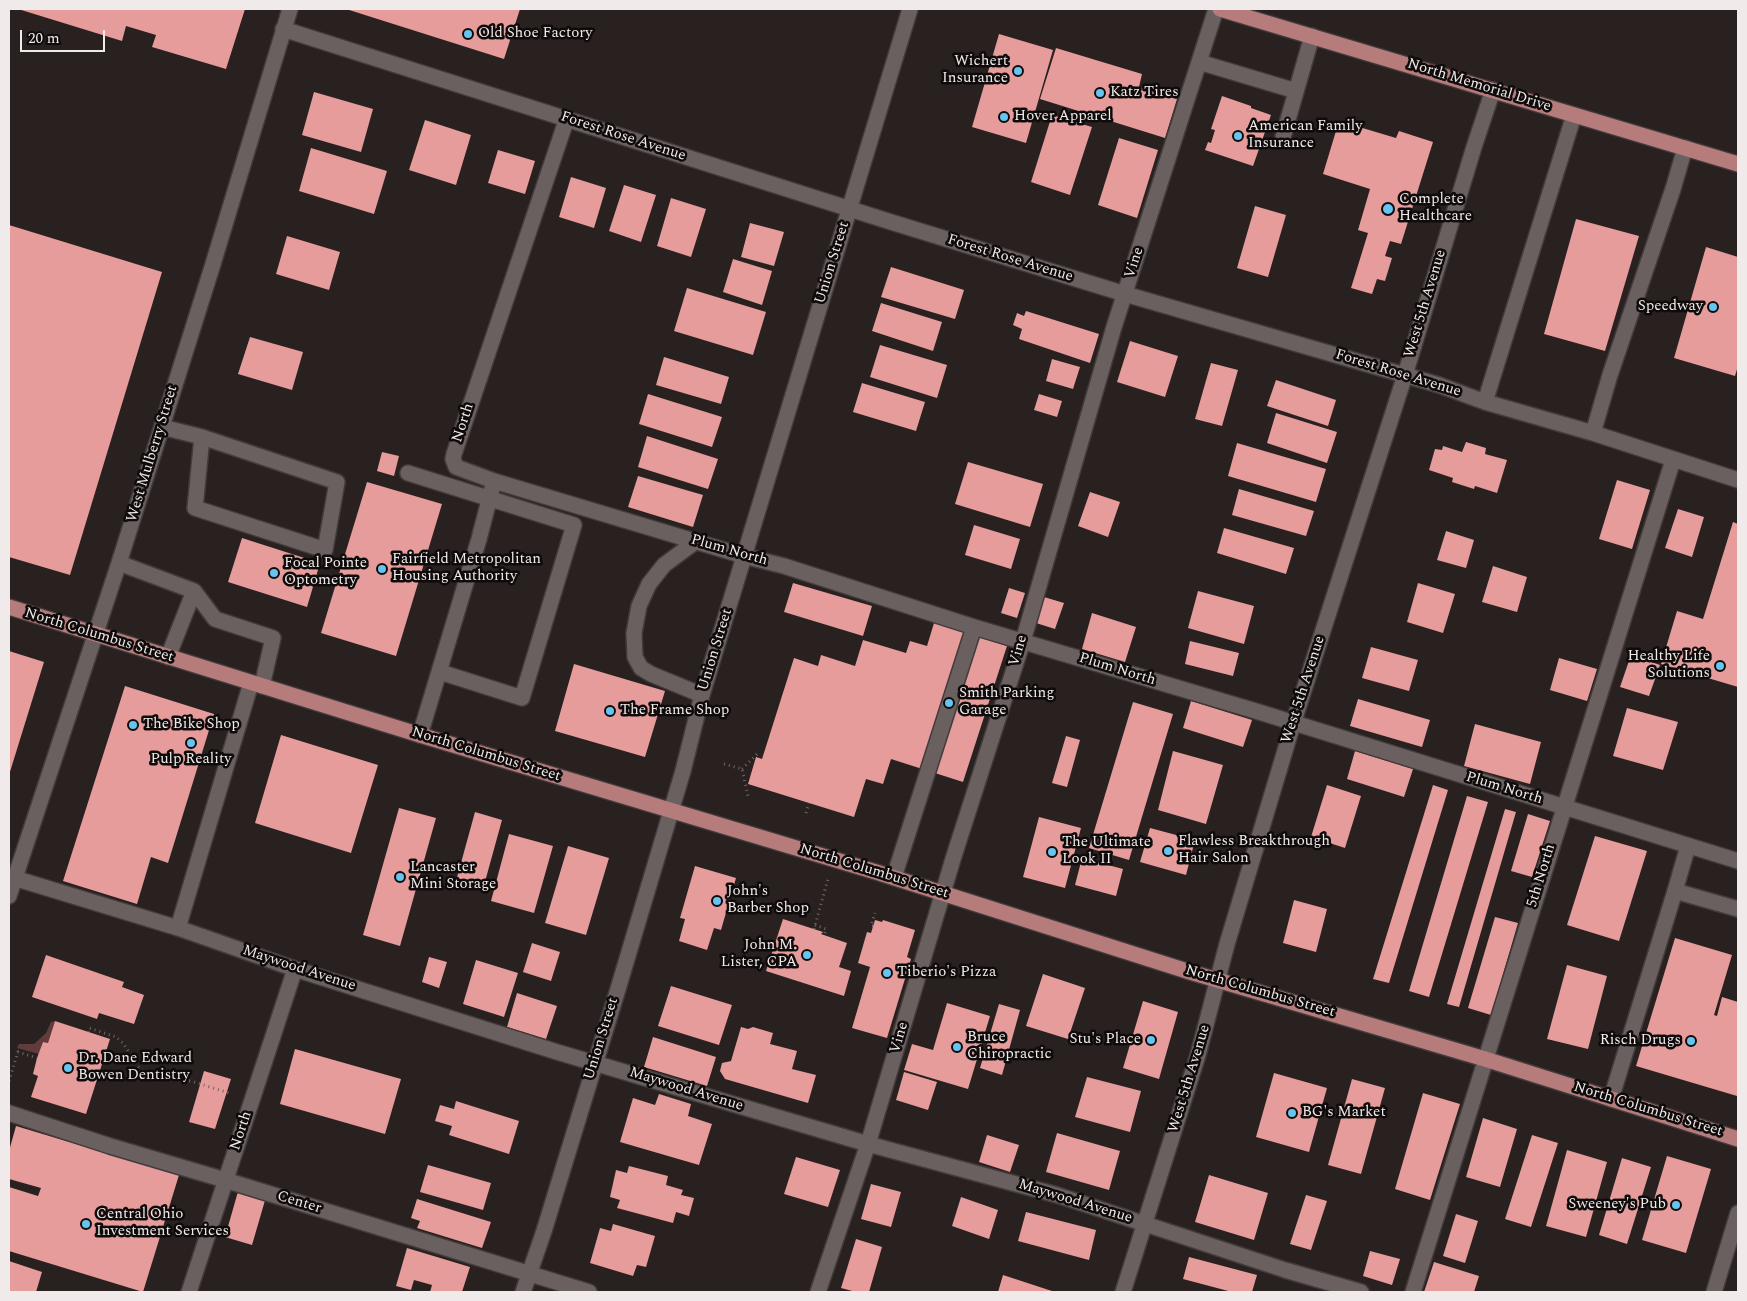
<!DOCTYPE html>
<html>
<head>
<meta charset="utf-8">
<style>
  body { margin:0 }
  #map { position:relative; width:1747px; height:1301px; overflow:hidden; background:#292020; font-family:Spectral,serif }
  canvas { display:block }
  .frame { position:absolute; inset:0; border:10px solid #f1eaea; pointer-events:none }
  .scale { position:absolute; left:20px; top:30px; width:85px; height:22px; box-sizing:border-box; border:2px solid #f1eaea; border-top:0; padding-left:6px; font-size:15px; line-height:18px; white-space:nowrap; color:#f1eaea; -webkit-text-stroke:4px #0f0b0b; paint-order:stroke }
</style>
</head>
<body>
<div id="map">
<canvas width="1747" height="1301"></canvas>
<div class="frame"></div>
<div class="scale">20 m</div>
</div>
<script>
const c = document.querySelector('canvas').getContext('2d');
c.lineJoin = 'round';
function paint(path, color) {
  c.fillStyle = color;
  c.fill(path, 'evenodd');
}
function toPath(rows) {
  const path = new Path2D();
  for (const r of rows) {
    path.moveTo(r[0], r[1]);
    for (let i = 2; i < r.length; i += 2) path.lineTo(r[i], r[i + 1]);
  }
  return path;
}
function trace(path, color, width, dash) {
  c.strokeStyle = color;
  c.lineWidth = width;
  c.lineCap = dash ? 'butt' : 'round';
  c.setLineDash(dash || []);
  c.stroke(path);
}
function drawText(font, color, halo, rows, align = 'center') {
  c.font = font + ' Spectral,serif';
  c.lineWidth = 5;
  c.setLineDash([]);
  c.textBaseline = 'middle';
  c.strokeStyle = halo;
  c.fillStyle = color;
  for (const [text, x, y, turn = 0] of rows) {
    c.save();
    c.translate(x, y);
    c.rotate((+turn || 0) * Math.PI / 180);
    c.textAlign = isNaN(turn) ? turn : align;
    if (halo) c.strokeText(text, 0, 0);
    c.fillText(text, 0, 0);
    c.restore();
  }
}
const green = toPath([
  [55,1021,48,1043,43,1042,39,1054,17,1048,19,1044,34,1044,46,1033,51,1022]
]);
const building = toPath([
  [18,9,245,9,226,69,152,47,156,35,126,26,122,41],
  [346,9,520,9,504,59],
  [999,34,1053,50,1026,143,972,127],
  [1056,48,1142,74,1139,87,1177,99,1165,138,1040,99],
  [314,92,373,109,361,152,302,135],
  [1222,96,1251,106,1251,108,1271,115,1253,166,1205,150,1208,142,1211,143,1215,130,1211,129],
  [1052,115,1092,127,1070,195,1031,182],
  [425,120,471,135,456,185,409,170],
  [1339,121,1396,138,1399,131,1433,142,1401,244,1390,241,1385,256,1392,258,1385,281,1377,279,1372,294,1351,288,1368,233,1358,230,1370,189,1323,174],
  [1119,138,1158,150,1137,218,1098,205],
  [311,148,387,171,374,214,299,191],
  [498,150,535,161,525,194,488,183],
  [571,177,606,188,594,228,559,217],
  [624,185,656,195,641,242,609,231],
  [671,198,706,209,691,257,657,246],
  [1255,206,1286,215,1268,277,1237,268],
  [1576,219,1639,236,1605,351,1544,334],
  [750,223,784,232,774,266,741,257],
  [9,225,162,272,70,575,9,557],
  [287,236,340,252,329,290,276,274],
  [1706,247,1738,257,1738,366,1735,376,1674,358],
  [733,259,772,271,762,305,723,292],
  [891,267,964,290,955,319,881,297],
  [687,288,766,312,753,355,674,331],
  [881,303,942,322,933,351,872,331],
  [1026,311,1099,334,1090,363,1019,339,1022,329,1013,325,1017,313,1024,316],
  [250,337,303,352,292,390,238,374],
  [1130,341,1178,356,1165,397,1117,382],
  [880,345,947,365,937,398,870,377],
  [664,357,729,377,721,404,656,385],
  [1052,359,1080,367,1073,389,1046,381],
  [1211,363,1238,370,1222,426,1195,419],
  [1276,380,1336,400,1328,426,1267,406],
  [862,383,925,402,916,431,853,412],
  [648,394,722,417,712,447,639,424],
  [1039,394,1062,401,1057,417,1034,410],
  [1276,413,1337,432,1327,463,1267,443],
  [647,436,718,459,708,489,638,467],
  [1466,442,1486,448,1485,454,1507,460,1497,493,1475,486,1474,489,1452,482,1453,478,1429,470,1435,449,1442,450,1443,446,1462,452],
  [1237,443,1326,469,1316,502,1228,476],
  [382,452,399,456,394,476,377,471],
  [968,462,1043,484,1030,527,955,504],
  [638,476,703,495,693,527,628,507],
  [1617,480,1650,490,1632,549,1599,539],
  [367,482,442,504,396,656,321,633],
  [1239,489,1314,511,1306,536,1232,515],
  [1090,492,1120,502,1108,537,1078,526],
  [1678,509,1704,517,1692,557,1665,548],
  [1733,522,1738,524,1738,687,1661,664,1677,611,1703,619],
  [974,525,1020,539,1011,569,965,555],
  [1224,528,1294,548,1286,574,1217,553],
  [1446,531,1474,540,1466,568,1437,560],
  [242,538,320,563,307,607,228,582],
  [1493,566,1527,577,1517,612,1482,602],
  [793,583,872,606,863,636,784,612],
  [1418,583,1455,594,1443,633,1407,622],
  [1009,588,1025,593,1017,618,1001,613],
  [1198,591,1254,606,1244,644,1188,628],
  [1044,597,1064,603,1055,629,1036,623],
  [1092,613,1136,627,1125,662,1082,649],
  [934,623,1007,646,963,782,891,759,883,784,866,779,854,817,748,784,756,757,762,759,794,658,818,666,821,655,855,666,863,640,906,653,910,641,927,646],
  [1190,641,1239,653,1233,676,1185,664],
  [1371,647,1418,660,1409,691,1362,678],
  [9,651,44,662,9,775],
  [1631,655,1660,665,1649,696,1620,687],
  [1559,658,1597,669,1587,701,1550,690],
  [574,664,665,691,645,757,555,731],
  [125,686,214,714,168,863,151,857,137,904,63,881],
  [1358,699,1430,720,1422,747,1350,726],
  [1191,701,1252,720,1243,747,1183,728],
  [1133,702,1173,714,1129,860,1089,848],
  [1627,708,1678,722,1663,770,1613,756],
  [1475,724,1541,742,1530,784,1464,766],
  [281,735,378,765,351,853,255,823],
  [1066,736,1080,740,1067,787,1052,783],
  [1173,751,1223,765,1206,824,1158,810],
  [1355,751,1413,769,1404,797,1347,779],
  [1327,785,1361,796,1345,848,1311,837],
  [1433,785,1448,790,1389,983,1373,979],
  [1467,796,1488,802,1429,997,1409,991],
  [399,808,436,818,400,946,363,935],
  [1505,809,1516,812,1459,1007,1447,1004],
  [475,812,502,820,483,889,456,881],
  [1528,814,1550,821,1532,877,1511,871],
  [1039,817,1081,828,1065,888,1023,877],
  [1150,828,1195,840,1186,875,1140,862],
  [509,834,553,846,534,913,491,901],
  [1595,836,1647,851,1619,941,1567,925],
  [568,846,609,858,586,935,545,923],
  [1082,858,1123,869,1116,896,1075,885],
  [695,866,736,878,721,930,714,928,707,950,679,941,685,919,680,918],
  [1294,900,1327,909,1316,952,1283,943],
  [1495,917,1518,923,1491,1015,1468,1008],
  [783,919,823,932,821,934,847,943,839,967,851,971,844,996,766,971],
  [875,920,882,922,883,920,915,930,907,957,911,959,887,1038,852,1028,870,967,858,963,867,932,871,933],
  [1675,938,1732,955,1714,1015,1717,1016,1722,997,1738,1002,1738,1090,1737,1096,1636,1066],
  [532,943,560,952,551,981,523,972],
  [46,955,124,982,122,987,144,995,134,1024,99,1013,97,1019,32,997],
  [429,957,447,962,439,988,422,982],
  [476,960,518,973,504,1017,463,1004],
  [1567,965,1607,976,1588,1049,1547,1039],
  [1043,974,1085,988,1068,1039,1026,1026],
  [671,986,732,1005,719,1045,658,1026],
  [517,993,557,1006,546,1039,507,1027],
  [1143,1001,1178,1012,1159,1079,1123,1068],
  [947,1003,990,1016,968,1089,904,1070,912,1044,933,1050],
  [999,1004,1020,1010,1002,1075,980,1068],
  [55,1021,110,1039,86,1114,31,1097,38,1076,33,1074,37,1058,43,1042,48,1043],
  [741,1027,748,1029,753,1027,773,1033,770,1044,797,1051,792,1069,816,1075,808,1103,725,1079,720,1071,722,1063,731,1061],
  [653,1037,716,1057,707,1086,644,1067],
  [295,1049,401,1079,385,1134,280,1104],
  [204,1071,231,1079,215,1129,189,1122],
  [904,1072,937,1082,928,1110,896,1100],
  [1274,1073,1327,1088,1309,1152,1256,1137],
  [1087,1077,1141,1091,1130,1132,1075,1117],
  [1352,1079,1385,1088,1361,1174,1328,1165],
  [1423,1093,1460,1104,1430,1200,1395,1189],
  [659,1094,691,1104,688,1116,712,1124,699,1165,620,1142,633,1098,655,1105],
  [456,1101,519,1121,509,1154,449,1135,452,1126,435,1121,440,1105,454,1109],
  [1483,1118,1517,1129,1500,1187,1466,1177],
  [16,1126,179,1175,143,1292,9,1251,9,1187,38,1196,41,1188,9,1179,9,1151],
  [1057,1133,1120,1151,1109,1190,1046,1172],
  [987,1135,1019,1145,1010,1172,979,1162],
  [1532,1135,1558,1143,1531,1227,1505,1219],
  [1567,1150,1607,1162,1586,1237,1546,1226],
  [1667,1156,1711,1169,1686,1253,1642,1240],
  [796,1157,840,1170,828,1207,784,1194],
  [1622,1158,1651,1167,1627,1244,1599,1235],
  [428,1165,491,1183,483,1210,420,1192],
  [629,1166,668,1176,666,1185,683,1190,681,1195,694,1198,689,1216,676,1212,673,1223,617,1208,620,1200,610,1197,616,1170,627,1173],
  [1209,1175,1268,1193,1254,1240,1195,1222],
  [871,1184,901,1192,891,1227,861,1219],
  [239,1188,266,1197,252,1245,225,1237],
  [1306,1195,1327,1201,1311,1250,1290,1244],
  [961,1197,998,1210,989,1239,952,1226],
  [417,1199,491,1222,482,1248,417,1228,420,1221,411,1218],
  [1026,1212,1096,1230,1089,1260,1018,1241],
  [1456,1214,1478,1221,1465,1263,1443,1256],
  [613,1224,655,1236,646,1267,637,1265,633,1276,590,1263,600,1228,611,1231],
  [856,1239,882,1247,869,1292,856,1292,841,1288],
  [407,1248,470,1267,462,1292,430,1292,432,1285,414,1280,411,1290,396,1286],
  [1370,1251,1400,1259,1392,1285,1363,1276],
  [1189,1257,1257,1275,1252,1292,1232,1292,1183,1279],
  [9,1261,42,1272,36,1292,9,1292],
  [1434,1262,1479,1276,1474,1292,1424,1292],
  [1003,1275,1055,1292,998,1292]
]);
const path = toPath([
  [724,764,742,769,748,796],
  [742,769,758,753],
  [806,813,809,803],
  [815,925,826,929,824,936],
  [873,926,871,926,875,913],
  [814,929,828,879],
  [88,1032,89,1028,116,1037,123,1043,139,1068,153,1078,191,1081,232,1094],
  [9,1081,18,1052,37,1058]
]);
const minor = toPath([
  [283,29,891,222,1125,294,1439,385,1485,402,1593,433,1738,480],
  [1199,62,1296,91],
  [1283,137,1312,36],
  [1485,402,1574,115],
  [162,427,202,437,337,482,325,550,195,508,202,437],
  [1593,433,1610,375,1673,189,1685,148],
  [408,473,574,525,522,698,440,672],
  [494,481,744,556,784,566,974,627,1259,712,1738,861],
  [695,542,664,565,649,584,639,606,634,633,635,657,641,668,651,674,702,695],
  [119,563,194,591,215,619,273,638,262,686],
  [168,657,194,591],
  [420,735,479,539,494,481,456,467,453,459,454,454,567,118],
  [894,877,974,627],
  [14,878,178,928,295,969,557,1052,868,1144,1057,1195,1285,1270,1361,1292],
  [1675,891,1688,846],
  [9,896,119,563,213,264,290,9],
  [178,928,251,683],
  [1611,1099,1675,891,1738,909],
  [9,1113,110,1146,225,1180,589,1292],
  [189,1292,295,969],
  [523,1292,544,1231,618,989,683,771,702,695,910,9],
  [818,1292,868,1144,953,859,1023,641,1114,327,1216,9],
  [1123,1292,1198,1055,1227,944,1293,724,1405,375,1474,147,1493,90],
  [1413,1292,1673,460],
  [1714,1292,1738,1213]
]);
const major = toPath([
  [1220,9,1738,164],
  [9,607,420,735,876,872,1190,972,1485,1059,1738,1139]
]);
const markers = [
  [468,34,5,"#66c4ef"],
  [1018,71,5,"#66c4ef"],
  [1100,93,5,"#66c4ef"],
  [1004,117,5,"#66c4ef"],
  [1238,136,5,"#66c4ef"],
  [1388,209,6,"#66c4ef"],
  [1713,307,5,"#66c4ef"],
  [382,569,5,"#66c4ef"],
  [274,573,5,"#66c4ef"],
  [1720,666,5,"#66c4ef"],
  [949,703,5,"#66c4ef"],
  [610,711,5,"#66c4ef"],
  [133,725,5,"#66c4ef"],
  [191,743,5,"#66c4ef"],
  [1168,851,5,"#66c4ef"],
  [1052,852,5,"#66c4ef"],
  [400,877,5,"#66c4ef"],
  [717,901,5,"#66c4ef"],
  [807,955,5,"#66c4ef"],
  [887,973,5,"#66c4ef"],
  [1151,1040,5,"#66c4ef"],
  [1691,1041,5,"#66c4ef"],
  [957,1047,5,"#66c4ef"],
  [68,1068,5,"#66c4ef"],
  [1292,1113,5,"#66c4ef"],
  [1676,1205,5,"#66c4ef"],
  [86,1224,5,"#66c4ef"]
];
const poiNames = [
  ["Old Shoe Factory",478,34],
  ["Wichert",1008,62,"right"],
  ["Insurance",1008,79,"right"],
  ["Katz Tires",1110,93],
  ["Hover Apparel",1014,117],
  ["American Family",1248,127],
  ["Insurance",1248,144],
  ["Complete",1399,200],
  ["Healthcare",1399,217],
  ["Speedway",1703,307,"right"],
  ["Fairfield Metropolitan",392,560],
  ["Housing Authority",392,577],
  ["Focal Pointe",284,564],
  ["Optometry",284,581],
  ["Healthy Life",1710,657,"right"],
  ["Solutions",1710,674,"right"],
  ["Smith Parking",959,694],
  ["Garage",959,711],
  ["The Frame Shop",620,711],
  ["The Bike Shop",143,725],
  ["Pulp Reality",191,760,"center"],
  ["Flawless Breakthrough",1178,842],
  ["Hair Salon",1178,859],
  ["The Ultimate",1062,843],
  ["Look II",1062,860],
  ["Lancaster",410,868],
  ["Mini Storage",410,885],
  ["John's",727,892],
  ["Barber Shop",727,909],
  ["John M.",797,946,"right"],
  ["Lister, CPA",797,963,"right"],
  ["Tiberio's Pizza",897,973],
  ["Bruce",967,1038],
  ["Chiropractic",967,1055],
  ["Stu's Place",1141,1040,"right"],
  ["Risch Drugs",1681,1041,"right"],
  ["Dr. Dane Edward",78,1059],
  ["Bowen Dentistry",78,1076],
  ["BG's Market",1302,1113],
  ["Sweeney's Pub",1666,1205,"right"],
  ["Central Ohio",96,1215],
  ["Investment Services",96,1232]
];
const streetNames = [
  ["North Memorial Drive",1479,86,17],
  ["Forest Rose Avenue",623,137,18],
  ["Forest Rose Avenue",1010,259,17],
  ["Union Street",833,263,-73],
  ["Vine",1135,263,-72],
  ["West 5th Avenue",1426,304,-73],
  ["Forest Rose Avenue",1398,374,17],
  ["North",464,423,-72],
  ["West Mulberry Street",153,454,-73],
  ["Plum North",729,551,16],
  ["North Columbus Street",99,636,17],
  ["Union Street",716,650,-73],
  ["Vine",1019,651,-73],
  ["Plum North",1117,670,17],
  ["West 5th Avenue",1304,690,-72],
  ["North Columbus Street",486,755,17],
  ["Plum North",1504,789,17],
  ["North Columbus Street",874,872,17],
  ["5th North",1542,876,-73],
  ["Maywood Avenue",299,969,18],
  ["North Columbus Street",1260,992,16],
  ["Vine",900,1038,-73],
  ["Union Street",602,1039,-73],
  ["West 5th Avenue",1190,1079,-73],
  ["Maywood Avenue",686,1090,17],
  ["North Columbus Street",1648,1110,17],
  ["North",242,1131,-72],
  ["Maywood Avenue",1075,1202,17],
  ["Center",299,1203,17]
];
paint(green, '#623b3b');
paint(building, '#e59c9b');
trace(minor, '#433b3b', 18);
trace(major, '#433b3b', 18);
trace(path, '#706868', 3, [1, 4]);
trace(minor, '#6b6060', 15);
trace(major, '#b67b7b', 15);
for (const [x, y, r, color] of markers) {
  const dot = new Path2D();
  dot.arc(x, y, r, 0, 2 * Math.PI);
  c.fillStyle = color;
  c.fill(dot);
  trace(dot, '#0f0b0b', 2);
}
drawText('15px', '#f1eaea', '#0f0b0b', poiNames, 'left');
drawText('15px', '#f1eaea', '#0f0b0b', streetNames);
</script>
</body>
</html>
